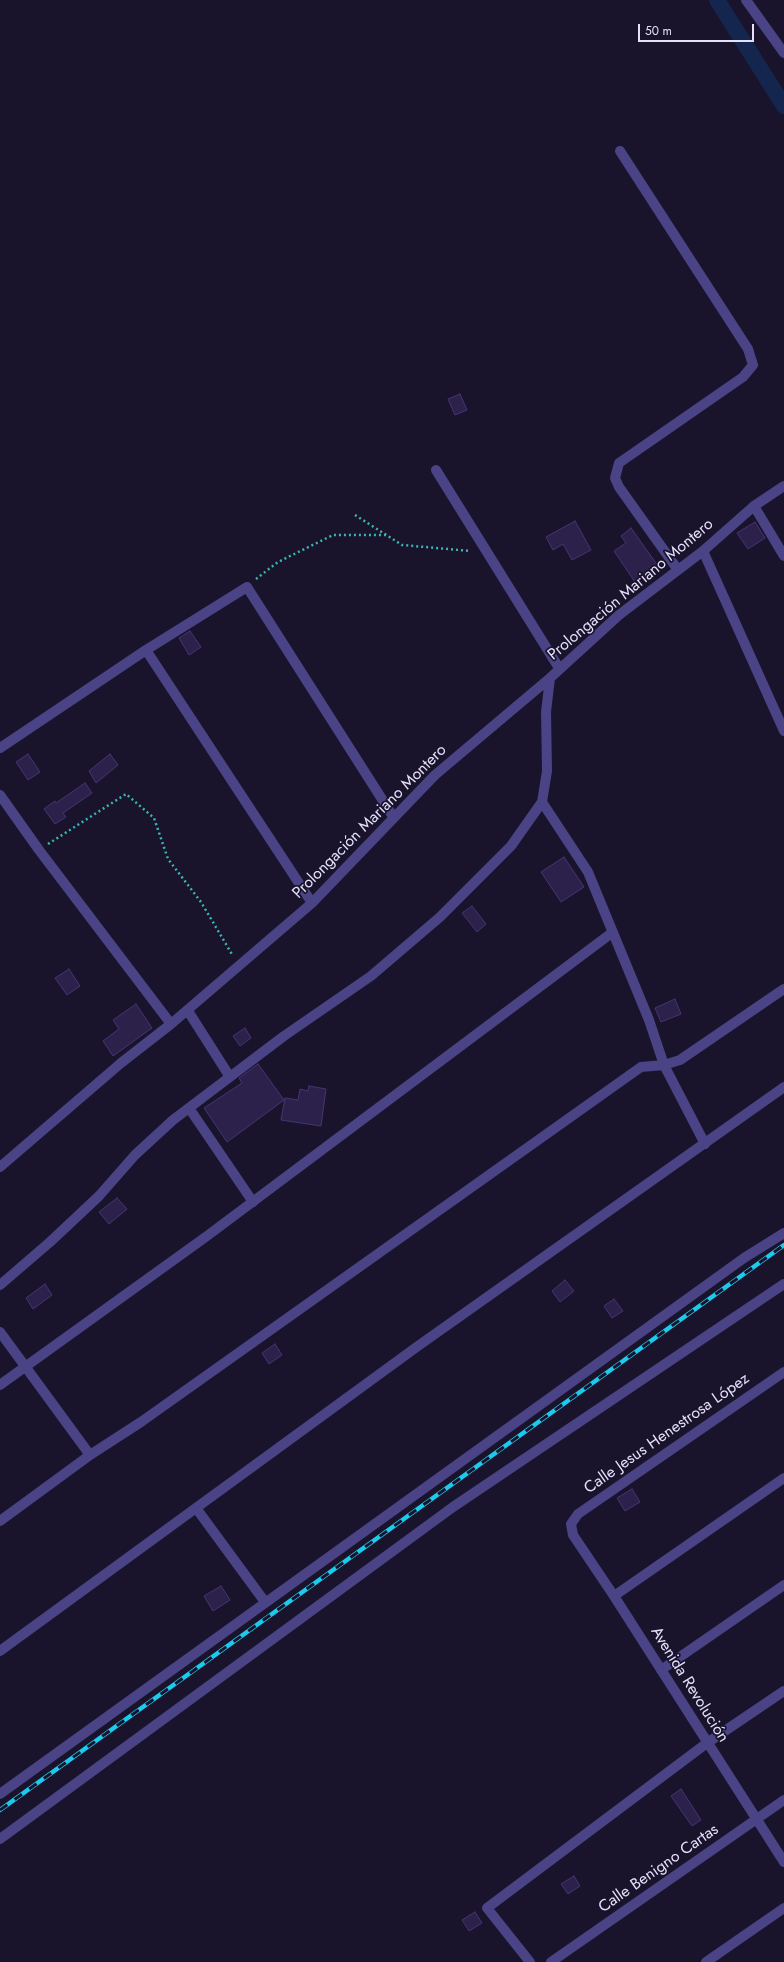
<!DOCTYPE html>
<html>
<head>
<meta charset="utf-8">
<style>
  body { margin:0 }
  #map { position:relative; width:784px; height:1962px; overflow:hidden; background:#19142b; font-family:Jost,sans-serif }
  canvas { display:block }
  .scale { position:absolute; left:638px; top:24px; width:116px; height:18px; box-sizing:border-box; border:2px solid #e5e0fc; border-top:0; padding-left:5px; font-size:12px; line-height:14px; white-space:nowrap; color:#e5e0fc; -webkit-text-stroke:3px #19142b; paint-order:stroke }
</style>
</head>
<body>
<div id="map">
<canvas width="784" height="1962"></canvas>
<div class="scale">50 m</div>
</div>
<script>
const c = document.querySelector('canvas').getContext('2d');
c.lineJoin = 'round';
function toPath(rows) {
  const path = new Path2D();
  for (const r of rows) {
    path.moveTo(r[0], r[1]);
    for (let i = 2; i < r.length; i += 2) path.lineTo(r[i], r[i + 1]);
  }
  return path;
}
function trace(path, color, width, dash) {
  c.strokeStyle = color;
  c.lineWidth = width;
  c.lineCap = dash ? 'butt' : 'round';
  c.setLineDash(dash || []);
  c.stroke(path);
}
function paint(path, color) {
  c.fillStyle = color;
  c.fill(path, 'evenodd');
}
function drawText(font, color, halo, rows, align = 'center') {
  c.font = font + ' Jost,sans-serif';
  c.lineWidth = 3.5;
  c.setLineDash([]);
  c.textBaseline = 'middle';
  c.strokeStyle = halo;
  c.fillStyle = color;
  for (const [text, x, y, turn = 0] of rows) {
    c.save();
    c.translate(x, y);
    c.rotate((+turn || 0) * Math.PI / 180);
    c.textAlign = isNaN(turn) ? turn : align;
    if (halo) c.strokeText(text, 0, 0);
    c.fillText(text, 0, 0);
    c.restore();
  }
}
const canal = toPath([
  [717,0,784,106]
]);
const building = toPath([
  [460,394,467,410,455,415,448,399,460,394],
  [575,521,591,550,572,560,563,544,553,550,546,537,575,521],
  [755,522,765,538,748,549,737,533,755,522],
  [631,528,658,566,635,582,614,551,626,543,621,536,631,528],
  [190,631,201,647,189,655,179,638,190,631],
  [28,754,40,772,28,780,16,762,28,754],
  [110,754,118,765,96,783,89,771,110,754],
  [85,783,92,793,63,813,66,817,55,824,44,809,55,801,56,803,85,783],
  [564,857,584,887,561,902,541,872,564,857],
  [472,906,486,924,477,932,462,913,472,906],
  [69,969,80,986,67,995,55,978,69,969],
  [675,999,681,1014,661,1022,655,1008,675,999],
  [136,1004,152,1028,113,1056,103,1041,119,1029,113,1020,136,1004],
  [245,1028,251,1038,240,1046,233,1036,245,1028],
  [258,1064,284,1100,227,1142,204,1108,242,1083,239,1078,258,1064],
  [309,1086,326,1089,321,1126,281,1120,285,1098,298,1100,300,1089,308,1091,309,1086],
  [117,1198,127,1209,109,1224,99,1212,117,1198],
  [565,1280,574,1291,560,1302,552,1291,565,1280],
  [45,1284,52,1295,33,1309,26,1298,45,1284],
  [614,1299,623,1311,612,1318,604,1306,614,1299],
  [275,1344,282,1355,269,1364,262,1353,275,1344],
  [632,1489,640,1502,625,1511,617,1498,632,1489],
  [221,1586,230,1600,213,1611,204,1596,221,1586],
  [681,1789,701,1820,692,1826,671,1796,681,1789],
  [574,1876,580,1886,568,1894,561,1884,574,1876],
  [475,1912,482,1923,469,1931,462,1920,475,1912]
]);
const path = toPath([
  [355,515,402,545,471,551],
  [256,579,278,562,333,535,386,535],
  [48,844,126,794,154,818,168,859,201,902,233,956]
]);
const minor = toPath([
  [746,0,784,53],
  [620,151,748,349,753,365,743,377,619,463,615,478,619,487,678,570],
  [436,470,559,668],
  [754,506,784,556],
  [703,551,784,731],
  [146,650,312,903],
  [0,748,146,650,247,587,394,818],
  [0,795,39,850,171,1024],
  [542,802,588,872,649,1020,664,1065,705,1144],
  [188,1011,230,1077],
  [189,1108,253,1202],
  [0,1167,121,1063,171,1024,312,903,435,775,550,678,619,615,703,551,754,506,784,486],
  [0,1285,50,1242,99,1196,135,1155,173,1120,284,1036,371,976,440,917,511,846,542,802,547,771,546,712,550,678],
  [0,1332,90,1455],
  [784,1372,578,1514,571,1524,573,1535,614,1596,784,1862],
  [0,1385,207,1236,613,932],
  [196,1508,265,1602],
  [0,1521,90,1455,141,1422,641,1067,664,1065,680,1060,784,989],
  [614,1596,784,1478],
  [0,1651,418,1346,784,1087],
  [661,1670,784,1585],
  [0,1794,744,1258,784,1233],
  [0,1839,453,1507,784,1284],
  [530,1962,487,1908,707,1743,784,1691],
  [551,1962,784,1800],
  [706,1962,784,1908]
]);
const rail = toPath([
  [0,1810,784,1245]
]);
const streetNames = [
  ["Prolongación Mariano Montero",631,590,-40],
  ["Prolongación Mariano Montero",370,822,-45],
  ["Calle Jesus Henestrosa López",667,1434,-35],
  ["Avenida Revolución",689,1685,58],
  ["Calle Benigno Cartas",659,1869,-35]
];
trace(canal, '#14264e', 16);
paint(building, '#2c214a');
trace(building, '#463574', 1);
trace(path, '#3bb4b5', 2.5, [2, 3]);
trace(minor, '#4a4386', 10);
trace(rail, '#1bcaed', 4.5);
trace(rail, '#19142b', 3, [9]);
drawText('16px', '#e5e0fc', '#19142b', streetNames);
</script>
</body>
</html>
